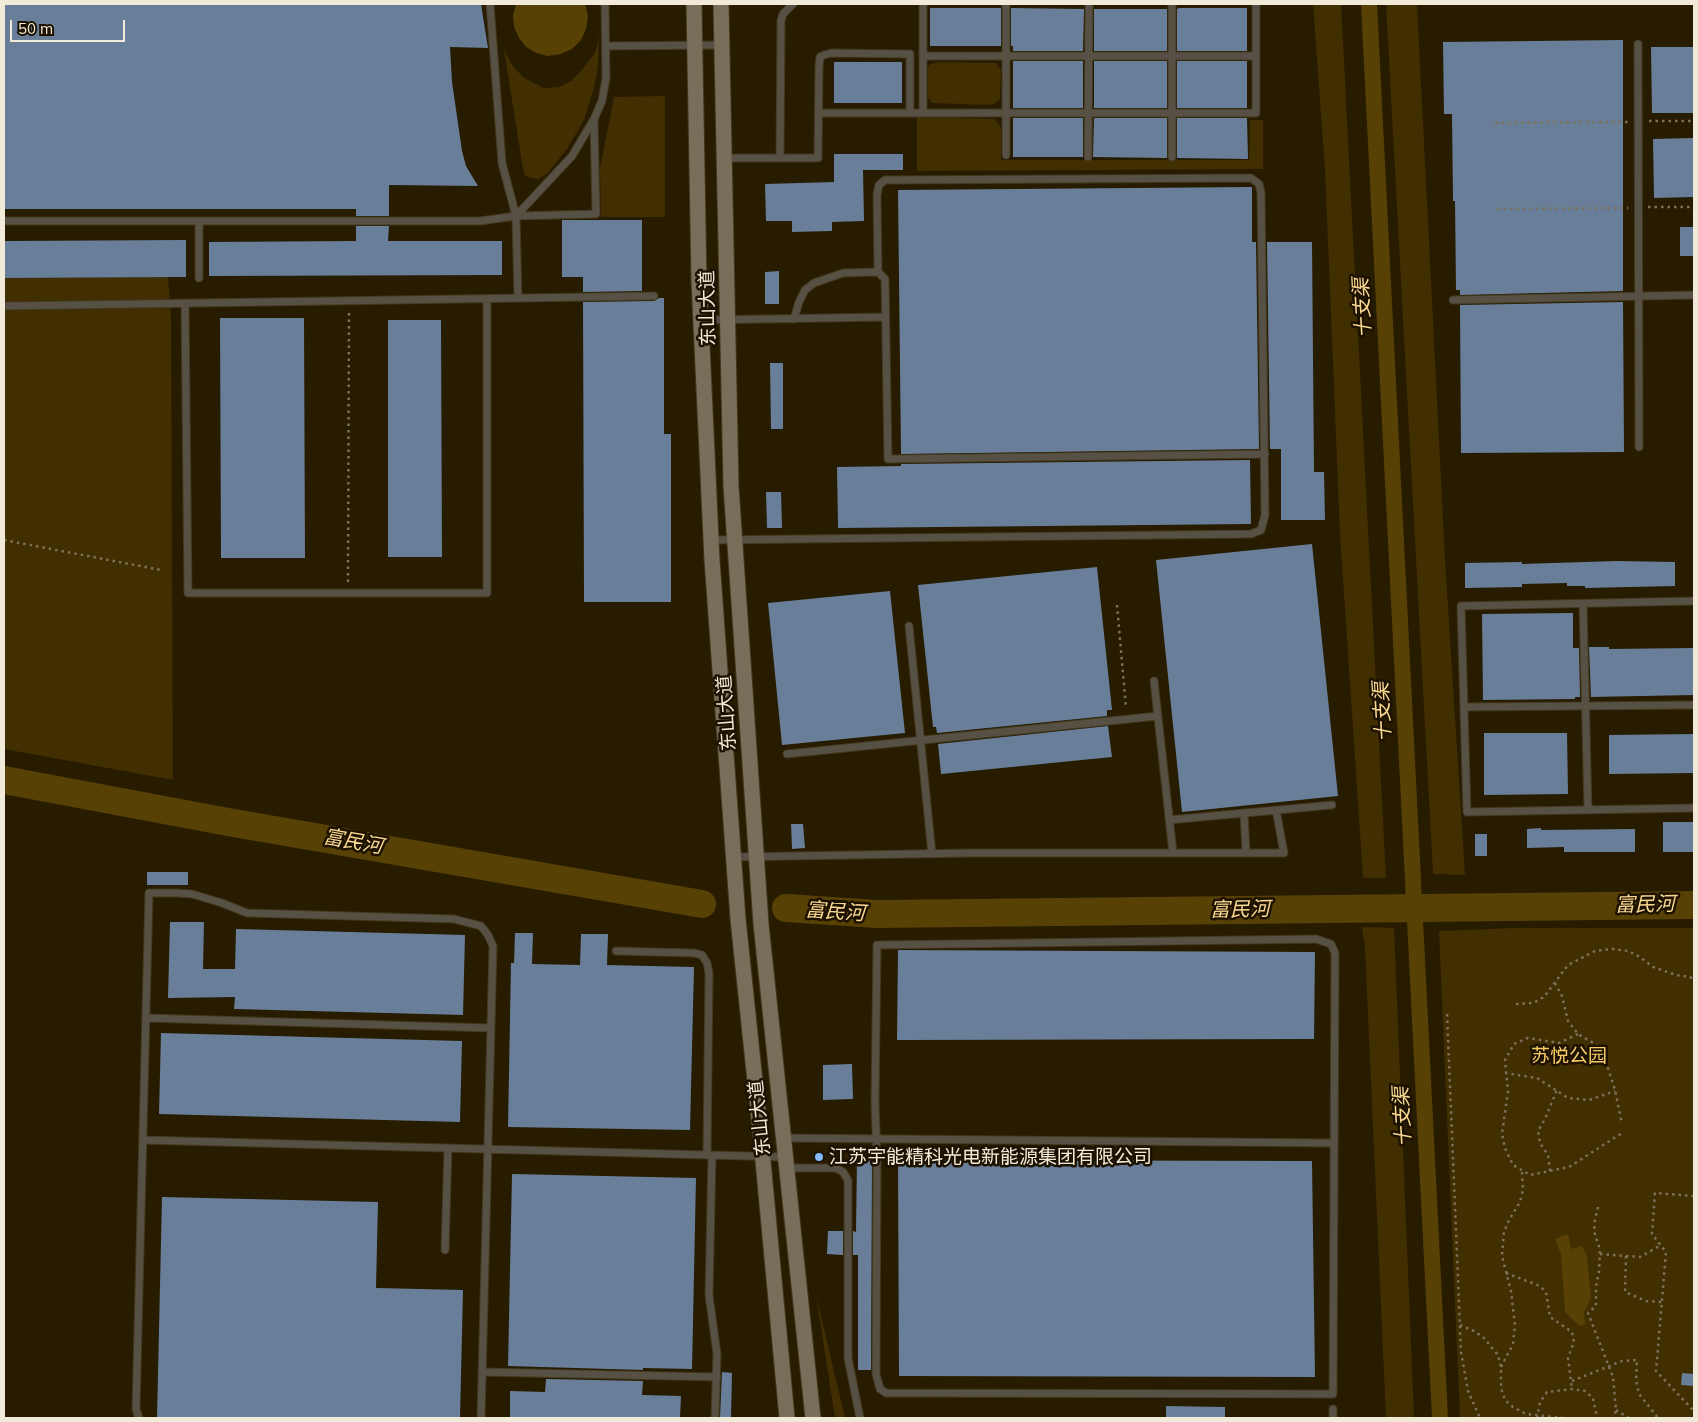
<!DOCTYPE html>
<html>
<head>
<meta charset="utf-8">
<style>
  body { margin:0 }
  #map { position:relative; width:1698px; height:1422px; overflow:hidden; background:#271b00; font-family:Mulish,sans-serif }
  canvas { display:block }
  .frame { position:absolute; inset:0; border:5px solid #f1ead9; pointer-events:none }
  .scale { position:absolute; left:10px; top:20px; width:115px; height:22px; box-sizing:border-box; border:2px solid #f1ead9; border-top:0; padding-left:6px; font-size:15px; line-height:18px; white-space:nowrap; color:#f1ead9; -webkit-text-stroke:4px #1d1200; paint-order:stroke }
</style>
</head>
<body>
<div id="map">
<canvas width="1698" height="1422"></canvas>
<div class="frame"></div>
<div class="scale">50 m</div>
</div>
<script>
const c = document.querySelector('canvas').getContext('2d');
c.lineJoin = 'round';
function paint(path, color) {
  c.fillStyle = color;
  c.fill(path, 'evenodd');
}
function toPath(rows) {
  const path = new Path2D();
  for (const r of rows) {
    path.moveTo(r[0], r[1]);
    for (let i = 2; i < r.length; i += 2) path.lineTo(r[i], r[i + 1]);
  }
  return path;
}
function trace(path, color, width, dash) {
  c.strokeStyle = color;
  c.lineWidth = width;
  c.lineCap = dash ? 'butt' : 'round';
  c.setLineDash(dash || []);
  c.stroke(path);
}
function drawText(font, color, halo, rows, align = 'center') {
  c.font = font + ' Mulish,"Noto Sans SC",sans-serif';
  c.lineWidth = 5;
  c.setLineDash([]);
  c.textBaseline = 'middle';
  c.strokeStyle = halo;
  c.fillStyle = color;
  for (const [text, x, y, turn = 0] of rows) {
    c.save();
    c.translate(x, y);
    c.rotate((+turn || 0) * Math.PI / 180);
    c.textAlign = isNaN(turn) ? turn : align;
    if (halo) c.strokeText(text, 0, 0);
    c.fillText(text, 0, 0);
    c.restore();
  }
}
const green = toPath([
  [1313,4,1341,4,1386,878,1363,878,1340,534,1325,170],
  [1386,4,1417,4,1445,559,1465,875,1433,874],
  [599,25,598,67,594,88,584,120,567,149,547,174,538,179,531,178,525,175,523,169,504,50,513,66,524,78,544,88,559,87,571,81,581,71,595,53,598,43],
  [938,62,996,63,1001,70,1000,99,994,104,989,105,932,103,928,98,928,69,929,65],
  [665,96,665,217,601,217,600,168,614,97],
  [917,117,994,119,998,122,1001,128,1001,160,1249,160,1250,120,1263,120,1263,169,917,171],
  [168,277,171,315,173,780,4,749,4,278],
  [1362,927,1394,928,1414,1418,1386,1418,1365,948],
  [1514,928,1694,928,1694,1418,1460,1418,1439,931],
  [816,1295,845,1418,835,1418]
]);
const water = toPath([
  [516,4,585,4,588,16,586,29,581,40,572,49,561,54,548,56,536,53,526,47,519,38,514,27,513,15],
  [1568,1234,1571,1249,1582,1246,1587,1256,1591,1298,1584,1312,1585,1325,1579,1326,1565,1312,1561,1254,1555,1239]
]);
const canal = toPath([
  [1369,4,1440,1418]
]);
const river = toPath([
  [4,780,228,822,702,904],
  [786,908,877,914,1694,905]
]);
const building = toPath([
  [4,4,481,4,488,48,450,47,452,82,462,151,466,166,478,186,389,185,389,216,356,216,356,209,4,209],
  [930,8,1001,8,1001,46,930,46],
  [1011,8,1084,9,1083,51,1013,51,1013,46,1011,46],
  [1179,8,1247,8,1247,51,1177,51,1177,9],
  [1094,9,1167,9,1167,51,1094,51],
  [1623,40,1623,291,1460,295,1460,290,1456,290,1455,201,1453,201,1452,114,1444,114,1443,42],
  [1651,47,1694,47,1694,113,1652,113],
  [1013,61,1083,61,1083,108,1013,108],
  [1094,61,1167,61,1167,108,1094,108],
  [1177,61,1247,61,1247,108,1177,108],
  [834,62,902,62,902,103,834,103],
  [1013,118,1083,118,1083,157,1013,157],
  [1094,118,1167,118,1167,158,1093,157],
  [1177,118,1247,118,1248,159,1177,158],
  [1694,138,1694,197,1654,198,1653,139],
  [834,154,903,154,903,170,863,170,864,221,832,222,832,231,792,232,792,221,766,221,765,184,834,182],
  [1252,187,1252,242,1256,242,1259,449,901,454,898,190],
  [562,220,642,220,642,291,583,292,583,277,562,277],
  [356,226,389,226,388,241,502,241,502,275,209,276,209,242,356,241],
  [1680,227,1694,227,1694,256,1680,256],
  [186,240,186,277,4,278,4,241],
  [1267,242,1312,242,1314,472,1324,472,1325,520,1281,520,1281,449,1270,449],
  [779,271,779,304,765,304,765,272],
  [659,298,664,298,664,434,671,434,671,602,584,602,583,302,654,301],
  [1623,302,1624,452,1461,453,1460,305],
  [220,318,304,318,305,558,221,558],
  [388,320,441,320,442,557,388,557],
  [770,363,783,363,783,429,771,429],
  [1250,460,1251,524,838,528,837,467,901,466,901,464],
  [766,492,781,492,782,528,767,528],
  [1312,544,1338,796,1182,812,1156,560],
  [1616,561,1675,562,1675,586,1585,588,1585,586,1567,586,1567,583,1522,584,1522,587,1465,588,1465,563,1522,562,1522,564],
  [1097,567,1112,710,1107,710,1107,716,937,733,936,727,933,727,918,585],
  [890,591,905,733,782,745,768,603],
  [1573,613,1573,648,1579,648,1580,697,1575,697,1575,699,1483,700,1482,614],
  [1589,647,1609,647,1609,649,1694,648,1694,695,1591,697],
  [1108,726,1112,757,941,774,938,744],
  [1484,733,1567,733,1568,794,1484,795],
  [1694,734,1694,773,1609,774,1609,735],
  [1663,822,1694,822,1694,852,1663,852],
  [791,824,803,824,805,848,792,849],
  [1541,828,1541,830,1635,829,1635,852,1564,852,1564,847,1527,848,1527,829],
  [1475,834,1487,834,1487,856,1475,856],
  [147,872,188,872,188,885,147,885],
  [170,922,204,922,203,969,235,969,236,929,465,935,463,1015,234,1009,235,997,168,998],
  [515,933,533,933,532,964,580,965,581,934,608,934,607,965,694,967,690,1130,508,1127,511,963,514,963],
  [898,950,1315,952,1314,1039,897,1040],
  [161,1033,462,1041,460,1122,159,1114],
  [852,1064,853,1099,823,1100,823,1065],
  [857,1159,872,1159,871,1370,858,1370,858,1255,853,1255,853,1231,856,1232],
  [898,1160,1312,1161,1315,1377,899,1376],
  [512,1174,696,1178,692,1369,643,1368,643,1370,508,1366],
  [162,1197,378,1202,376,1288,463,1290,460,1418,157,1418],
  [828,1231,843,1231,843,1255,827,1254],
  [722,1372,732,1373,731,1418,720,1418],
  [1682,1373,1694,1374,1694,1386,1681,1385],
  [546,1379,643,1381,642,1395,681,1396,680,1418,510,1418,510,1391,545,1392],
  [1166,1406,1225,1407,1225,1418,1166,1418]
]);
const path = toPath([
  [1649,121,1694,121],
  [1495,123,1628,122],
  [1648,207,1694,207],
  [1497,209,1628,208],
  [4,540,161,570],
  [348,582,349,310],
  [1117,605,1126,708],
  [1555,983,1562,996,1568,1021,1578,1034,1597,1045,1603,1053,1615,1090,1622,1124],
  [1516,1004,1533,1003,1544,997,1568,965,1595,951,1612,949,1628,951,1640,957,1653,967,1676,975,1690,977,1694,980],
  [1447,1014,1461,1352,1468,1391,1480,1418],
  [1578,1034,1559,1043,1528,1038,1514,1044,1505,1060,1508,1091,1502,1134,1505,1148,1513,1165,1530,1175,1569,1167,1622,1133],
  [1505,1073,1537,1078,1568,1098,1589,1100,1615,1091],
  [1550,1171,1548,1155,1540,1143,1538,1131,1545,1119,1557,1090],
  [1694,1196,1655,1193,1652,1234,1666,1252,1656,1371,1694,1411],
  [1598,1207,1594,1224,1595,1235,1600,1249,1599,1271,1596,1287,1596,1306,1588,1313,1613,1377,1616,1410,1614,1418],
  [1600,1254,1640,1257,1661,1245],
  [1626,1256,1625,1292,1646,1301,1662,1302],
  [1506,1273,1540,1286,1546,1292,1550,1317,1572,1332,1574,1342,1568,1358,1572,1389],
  [1460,1325,1474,1331,1484,1338,1498,1355,1501,1367,1501,1388,1505,1400,1513,1407,1526,1414,1563,1418],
  [1501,1367,1513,1344,1515,1325,1511,1291,1502,1256,1503,1243,1504,1232,1509,1220,1520,1202,1523,1190,1522,1171],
  [1572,1381,1622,1361,1637,1360,1636,1380,1639,1394,1658,1418],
  [1616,1410,1629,1418],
  [1537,1418,1540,1402,1547,1392,1572,1389,1585,1391,1593,1398,1597,1418]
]);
const lane = toPath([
  [1006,4,1006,155],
  [1172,4,1172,157],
  [1638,44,1639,447],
  [606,46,722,45],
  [923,56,1256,56],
  [819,113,1256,113,1256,4],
  [923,113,923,4],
  [1088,157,1089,4],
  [724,158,818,158,819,67,820,57,824,55,831,53,910,54,910,113],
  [780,158,781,21,783,14,793,4],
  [516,216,596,214,594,120],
  [4,221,480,221,516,216,502,163,490,4],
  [199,221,199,278],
  [518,298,516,216,572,156,594,119,602,101,606,78,605,4],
  [1453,300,1694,295],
  [185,303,188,593,487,593,487,299],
  [4,306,654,296],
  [794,319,799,302,805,290,814,283,843,273,878,272],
  [701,320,886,317],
  [712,540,1251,534,1261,530,1265,515,1261,193,1259,184,1251,178,885,180,879,185,877,195,878,272,885,279,888,459,1265,454],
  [1694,601,1461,606,1467,812,1694,808],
  [1583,604,1588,810],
  [909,626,932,854],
  [1154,681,1173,853],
  [1464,707,1694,705],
  [787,754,1158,716],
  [1244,813,1246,853],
  [1169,820,1332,805],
  [734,857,970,853,1284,853,1276,810],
  [1316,939,1331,944,1335,953,1333,1394,886,1393,880,1389,876,1374,877,1159,875,1103,877,945,1316,939],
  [616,951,694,953,702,955,707,963,709,973,707,1155],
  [146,1018,491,1028],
  [783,1138,1333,1143],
  [143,1140,784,1157],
  [712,1155,709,1295,717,1354,715,1418],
  [786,1168,836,1168,843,1172,848,1180,848,1358,860,1418],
  [445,1250,448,1148],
  [483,1372,717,1377],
  [1333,1409,1333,1418],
  [139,1418,136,1409,149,893,176,893,192,894,222,903,247,913,454,919,481,926,488,935,493,946,481,1418]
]);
const secondary = toPath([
  [694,4,699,281,712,560,738,919,760,1129,787,1418],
  [721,4,731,486,761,924,813,1418]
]);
const markers = [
  [819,1157,5,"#86bbfb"]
];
const streetNames = [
  ["东山大道",708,308,-91],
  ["东山大道",727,713,-94],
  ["东山大道",760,1118,-96]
];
const parkNames = [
  ["苏悦公园",1569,1056]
];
const poiNames = [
  ["江苏宇能精科光电新能源集团有限公司",829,1157]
];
const waterNames = [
  ["十支渠",1363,308,-93],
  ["十支渠",1383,712,-93],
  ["富民河",353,842,10],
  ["富民河",1645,905,-1],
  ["富民河",1240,910,-1],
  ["富民河",835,912,4],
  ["十支渠",1403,1117,-93]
];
paint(green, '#412f01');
paint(water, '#584104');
trace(canal, '#584104', 16);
trace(river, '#584104', 28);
paint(building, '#697f99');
trace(lane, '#43381e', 9);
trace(secondary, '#43381e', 17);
trace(path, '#7c725b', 2.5, [2.5, 4]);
trace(lane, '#575145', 7);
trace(secondary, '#786e5a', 15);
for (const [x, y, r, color] of markers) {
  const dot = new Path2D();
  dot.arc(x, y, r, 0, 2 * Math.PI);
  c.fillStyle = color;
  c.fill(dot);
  trace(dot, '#1d1200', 2);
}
drawText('19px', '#f1ead9', '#1d1200', streetNames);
drawText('19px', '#f6ca66', '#1d1200', parkNames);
drawText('19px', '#f1ead9', '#1d1200', poiNames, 'left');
drawText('italic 20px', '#fad992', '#1d1200', waterNames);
</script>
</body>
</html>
